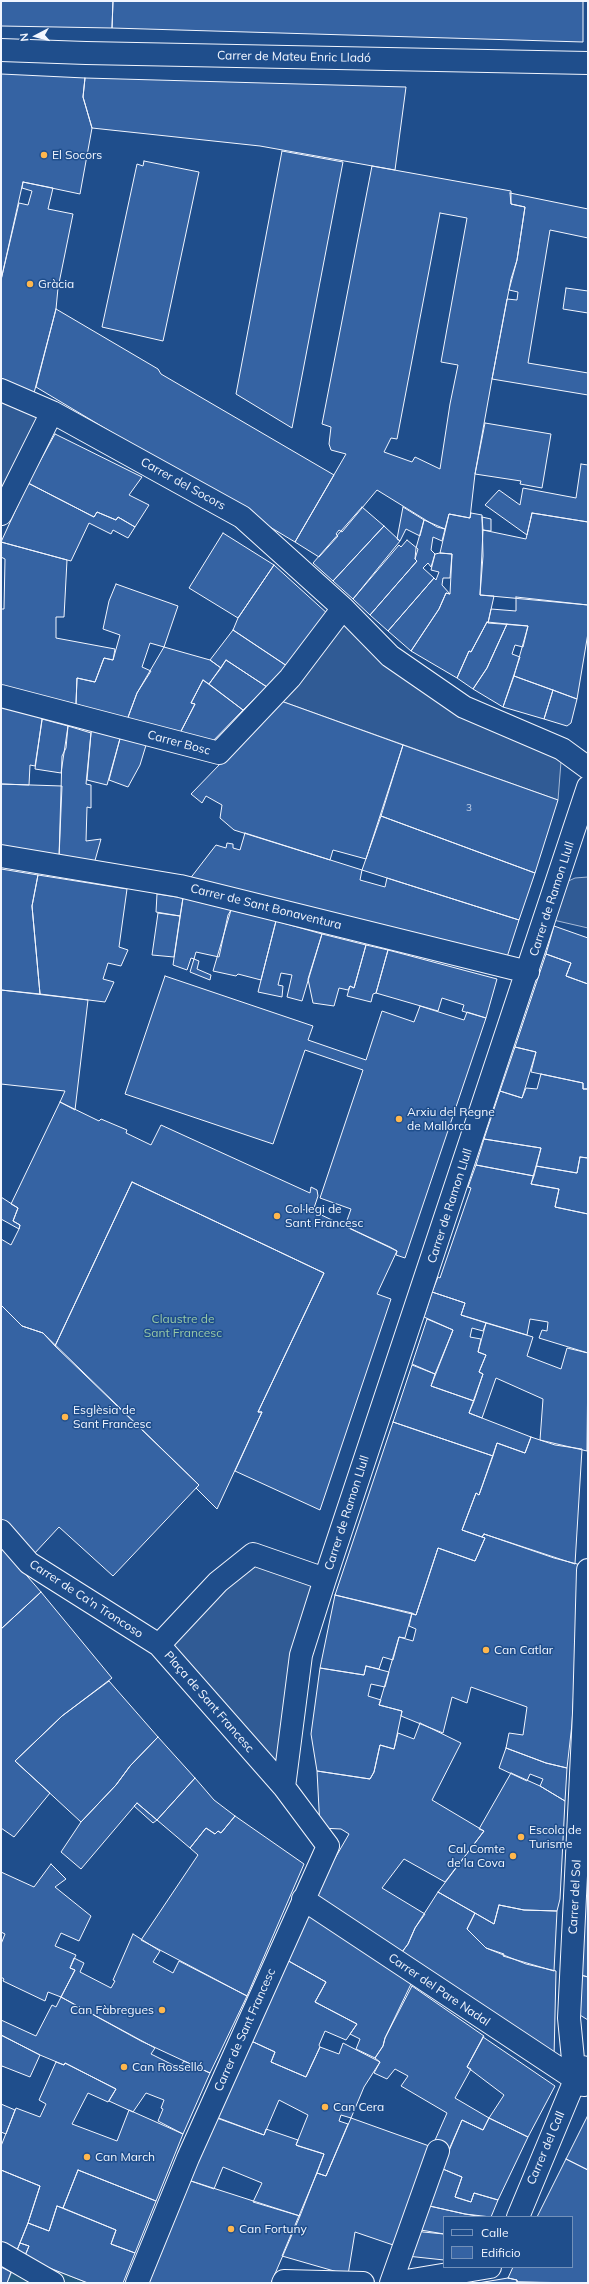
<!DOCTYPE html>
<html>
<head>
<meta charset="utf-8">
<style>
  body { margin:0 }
  #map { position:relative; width:589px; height:2284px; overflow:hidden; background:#1f4e8c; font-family:Mulish,sans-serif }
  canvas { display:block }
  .frame { position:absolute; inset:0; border:2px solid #f2f6ff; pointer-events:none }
  .legend { position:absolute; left:443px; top:2216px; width:130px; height:52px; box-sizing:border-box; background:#1f4e8c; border:1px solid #7391ba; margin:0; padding:5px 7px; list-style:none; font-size:12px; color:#f2f6ff }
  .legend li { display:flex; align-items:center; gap:8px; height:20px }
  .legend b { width:20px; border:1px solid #7391ba }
  .north { position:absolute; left:16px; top:16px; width:40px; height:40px; -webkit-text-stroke:3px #1f4e8c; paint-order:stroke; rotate:264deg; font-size:11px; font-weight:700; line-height:16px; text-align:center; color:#f2f6ff }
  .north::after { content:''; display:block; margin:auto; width:14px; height:18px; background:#f2f6ff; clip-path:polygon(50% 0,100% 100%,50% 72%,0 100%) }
</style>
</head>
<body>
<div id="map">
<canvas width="589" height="2284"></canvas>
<div class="frame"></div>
<ul class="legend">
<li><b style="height:5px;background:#1f4e8c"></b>Calle</li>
<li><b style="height:11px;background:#3563a3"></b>Edificio</li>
</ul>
<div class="north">N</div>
</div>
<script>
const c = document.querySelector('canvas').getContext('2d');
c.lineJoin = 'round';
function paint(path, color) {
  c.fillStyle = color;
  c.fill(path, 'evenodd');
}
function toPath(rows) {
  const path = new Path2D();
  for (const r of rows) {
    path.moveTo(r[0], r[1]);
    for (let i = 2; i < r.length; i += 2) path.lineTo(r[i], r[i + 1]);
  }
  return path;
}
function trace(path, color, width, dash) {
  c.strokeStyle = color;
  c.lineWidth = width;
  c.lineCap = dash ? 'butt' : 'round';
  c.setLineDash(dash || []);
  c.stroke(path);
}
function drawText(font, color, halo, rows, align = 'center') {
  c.font = font + ' Mulish,sans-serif';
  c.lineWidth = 3;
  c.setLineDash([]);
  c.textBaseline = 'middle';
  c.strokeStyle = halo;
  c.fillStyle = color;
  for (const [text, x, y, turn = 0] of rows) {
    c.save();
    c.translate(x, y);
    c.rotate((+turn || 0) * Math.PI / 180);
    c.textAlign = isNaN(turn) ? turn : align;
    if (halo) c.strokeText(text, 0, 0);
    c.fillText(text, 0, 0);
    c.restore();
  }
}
const green = toPath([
  [24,2258,88,2283,7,2283,16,2262,24,2258]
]);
const parking = toPath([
  [1,390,52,412,1,514,1,390],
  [343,608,390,656,562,749,558,800,281,701,343,608],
  [588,877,588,928,549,919,564,883,575,878,588,877],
  [253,1554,325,1579,284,1787,159,1645,253,1554]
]);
const building = toPath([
  [1,1,113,1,112,28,1,26,1,1],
  [113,1,583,1,583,42,112,28,113,1],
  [1,74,85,78,83,97,92,128,80,194,23,182,1,280,1,74],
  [85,78,406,87,395,170,260,146,92,128,83,97,85,78],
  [282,151,343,162,292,428,236,394,282,151],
  [144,161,199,172,163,341,102,327,137,164,143,166,144,161],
  [372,166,511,191,511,204,525,207,517,260,511,279,492,379,475,474,470,518,449,514,445,529,437,527,377,490,342,532,339,530,336,534,338,536,319,557,295,542,346,454,331,450,329,444,331,427,322,424,372,166],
  [440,213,467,218,441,362,458,365,450,404,440,469,415,457,412,462,384,452,391,438,397,439,440,213],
  [23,182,53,188,48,209,73,214,58,288,56,309,34,393,1,378,1,280,19,203,28,205,32,191,22,188,23,182],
  [510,193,588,209,588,238,550,230,528,363,588,373,588,395,492,379,507,299,517,300,518,292,509,290,517,260,525,207,511,204,510,193],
  [566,288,588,291,588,313,563,309,566,288],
  [56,309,158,369,161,374,334,475,295,542,36,387,56,309],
  [485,423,551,434,542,488,520,484,521,481,475,474,485,423],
  [55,434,142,477,129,495,149,505,135,527,118,517,116,520,97,512,94,517,28,483,55,434],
  [581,464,588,465,588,522,532,513,527,535,485,505,499,490,520,505,523,488,576,498,581,464],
  [28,483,94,517,97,512,116,520,118,517,135,527,128,538,113,530,111,534,89,523,71,561,1,542,28,483],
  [362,507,384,526,333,581,313,563,362,507],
  [403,507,424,520,420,536,406,529,400,541,397,539,403,507],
  [471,513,482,515,483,556,480,595,494,596,488,623,487,622,471,652,469,651,457,678,411,651,439,609,446,593,450,594,452,554,440,553,449,514,470,518,471,513],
  [532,513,588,522,588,605,480,595,483,530,526,539,532,513],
  [482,517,491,519,491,531,483,530,482,517],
  [424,520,445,529,442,541,433,537,431,550,435,554,431,567,428,563,423,568,434,578,388,631,370,615,417,561,415,559,416,548,424,520],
  [384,526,400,541,353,599,333,581,384,526],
  [223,533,274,565,238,618,189,588,223,533],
  [407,540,418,549,415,559,417,561,370,615,353,599,399,545,401,547,407,540],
  [1,542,67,560,64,617,56,617,56,638,115,649,113,660,104,658,95,682,77,678,76,704,1,687,1,609,4,609,5,559,1,557,1,542],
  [440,553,452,554,450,578,443,578,442,585,450,594,446,593,439,609,411,651,388,631,434,578,436,580,439,572,431,570,435,554,440,553],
  [274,565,329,615,287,666,233,630,238,618,274,565],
  [116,584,178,606,164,647,150,643,142,667,151,671,137,693,127,720,76,704,77,678,95,682,104,658,113,660,120,635,103,629,109,601,116,584],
  [516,597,588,605,588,633,577,699,514,676,528,626,488,623,491,609,516,611,516,597],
  [487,622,507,624,487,668,473,689,457,678,469,651,471,652,487,622],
  [507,624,528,626,523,647,515,645,512,654,520,657,503,707,473,689,487,668,507,624],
  [233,630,287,666,267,687,226,660,221,668,210,660,233,630],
  [164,647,210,660,221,668,209,684,203,680,191,703,195,704,178,737,127,720,137,693,164,647],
  [226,660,267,687,243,710,209,684,226,660],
  [514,676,553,690,544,719,503,707,514,676],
  [203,680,243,710,209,745,178,737,195,704,191,703,203,680],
  [553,690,577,699,571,723,567,726,544,719,553,690],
  [281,701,403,745,366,859,333,850,330,860,234,830,220,818,222,805,206,796,202,803,191,794,281,701],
  [1,707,43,714,35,766,30,765,29,785,1,784,1,707],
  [42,719,68,726,61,773,35,769,42,719],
  [95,724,121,735,107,785,87,780,91,733,95,724],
  [68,726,91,733,86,784,91,785,91,808,87,807,86,841,101,839,94,864,59,858,62,756,66,748,68,726],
  [121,735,147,742,140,765,128,787,109,780,121,735],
  [403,745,558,800,535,873,381,816,403,745],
  [1,784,62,786,59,858,1,849,1,784],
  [381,816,535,873,519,920,362,870,381,816],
  [245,833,362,870,360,880,385,887,387,878,519,920,507,957,189,880,216,845,226,848,227,843,233,844,233,848,240,850,245,833],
  [1,869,38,875,32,906,40,994,1,990,1,869],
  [38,875,127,889,119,947,128,950,121,966,108,963,103,979,114,982,105,1002,40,994,32,906,38,875],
  [157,894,183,898,180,916,156,912,157,894],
  [183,898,231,910,228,915,219,957,196,952,194,959,191,958,187,970,173,965,183,898],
  [231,910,276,921,261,980,238,974,236,976,213,971,231,910],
  [158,913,180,916,174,957,152,955,158,913],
  [276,921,322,934,302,1001,287,997,292,975,281,973,278,985,283,986,282,997,258,992,276,921],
  [554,926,588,938,588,984,566,976,571,963,546,954,554,926],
  [322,934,366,945,354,988,350,986,348,990,339,988,334,1006,313,1003,308,979,322,934],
  [366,945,388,950,376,993,373,994,371,1002,347,996,350,986,354,988,366,945],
  [388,950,497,979,486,1018,462,1011,464,1005,442,998,438,1011,376,993,388,950],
  [546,954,571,963,566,976,588,984,588,1089,583,1089,583,1083,531,1072,536,1052,515,1047,546,954],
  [194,959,199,961,197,969,211,975,210,980,190,972,194,959],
  [165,976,313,1026,308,1040,366,1060,382,1011,414,1022,420,1006,464,1020,467,1012,486,1018,405,1258,396,1255,397,1251,390,1247,345,1226,351,1209,320,1198,363,1070,305,1050,273,1144,125,1094,165,976],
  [1,990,88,1000,75,1110,60,1102,65,1091,1,1084,1,990],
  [515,1047,536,1052,522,1098,500,1091,515,1047],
  [541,1074,583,1083,583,1089,588,1089,588,1158,580,1157,577,1173,536,1166,541,1148,484,1139,500,1091,522,1098,526,1088,537,1089,541,1074],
  [60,1102,99,1121,101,1119,127,1130,126,1133,151,1145,161,1125,310,1193,311,1187,317,1190,318,1196,313,1211,397,1251,377,1294,391,1299,320,1510,235,1471,262,1412,258,1412,324,1273,132,1182,55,1346,43,1333,22,1326,1,1305,1,1239,11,1245,19,1229,20,1225,13,1221,18,1208,11,1204,60,1102],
  [484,1139,541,1148,534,1176,476,1165,484,1139],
  [580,1157,588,1158,588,1214,555,1207,559,1189,531,1184,536,1166,577,1173,580,1157],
  [476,1165,534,1176,531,1184,559,1189,555,1207,588,1214,588,1353,539,1338,542,1330,547,1331,548,1322,530,1319,527,1335,461,1315,465,1303,432,1292,438,1277,440,1278,471,1188,468,1187,476,1165],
  [132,1182,324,1273,258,1412,262,1412,217,1509,196,1488,199,1485,55,1346,132,1182],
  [1,1197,18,1208,13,1221,20,1225,19,1229,1,1219,1,1197],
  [432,1292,465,1303,461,1315,486,1323,483,1331,472,1328,470,1337,481,1339,478,1352,486,1355,479,1372,483,1374,474,1401,431,1386,453,1330,424,1317,432,1292],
  [1,1305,22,1326,43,1333,199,1485,113,1576,59,1527,33,1555,1,1520,1,1305],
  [427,1319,453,1330,435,1374,412,1364,427,1319],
  [486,1323,533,1337,527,1356,561,1369,567,1348,588,1353,587,1451,540,1440,543,1399,496,1378,482,1418,469,1413,483,1374,479,1372,486,1355,478,1352,486,1323],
  [412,1365,435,1374,431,1386,474,1401,469,1413,531,1437,525,1453,497,1443,493,1456,393,1422,412,1365],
  [393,1422,493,1456,479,1495,476,1493,462,1530,485,1538,475,1561,438,1548,416,1615,335,1595,393,1422],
  [531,1437,555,1445,582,1449,575,1564,484,1534,482,1537,462,1530,476,1493,479,1495,497,1443,525,1453,531,1437],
  [484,1534,554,1558,581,1565,572,1724,567,1768,546,1763,506,1748,509,1733,523,1735,527,1707,471,1687,467,1703,452,1697,443,1733,401,1716,402,1711,379,1705,399,1637,413,1641,416,1629,409,1626,412,1613,416,1615,438,1548,475,1561,485,1538,482,1537,484,1534],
  [1,1546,41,1592,1,1629,1,1546],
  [41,1592,112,1678,62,1716,15,1761,50,1793,14,1837,1,1828,1,1629,41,1592],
  [335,1595,412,1613,405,1638,399,1637,393,1660,383,1657,379,1669,366,1666,364,1675,320,1668,335,1595],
  [366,1666,389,1672,385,1687,371,1684,368,1696,381,1700,379,1705,402,1711,394,1749,380,1745,374,1772,370,1779,317,1771,311,1734,320,1668,364,1675,366,1666],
  [109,1681,158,1737,130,1766,116,1785,81,1822,15,1761,62,1716,109,1681],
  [420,1723,461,1743,432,1800,484,1831,445,1882,404,1859,382,1888,425,1914,415,1928,408,1944,399,1956,313,1896,349,1834,341,1829,320,1828,317,1771,370,1779,374,1772,380,1745,394,1749,398,1733,414,1739,420,1723],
  [158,1737,195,1778,157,1820,137,1803,81,1869,61,1852,81,1822,116,1785,130,1766,158,1737],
  [506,1748,546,1763,567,1768,565,1801,540,1786,543,1779,530,1774,527,1781,499,1768,506,1748],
  [511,1773,540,1786,565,1801,560,1899,557,1911,524,1910,499,1905,494,1924,438,1892,484,1831,479,1829,511,1773],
  [195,1778,214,1800,235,1816,221,1833,218,1831,215,1834,206,1828,190,1848,157,1820,195,1778],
  [137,1803,157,1820,153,1823,134,1806,137,1803],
  [235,1816,304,1864,247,1996,141,1940,198,1855,190,1848,206,1828,215,1834,218,1831,221,1833,235,1816],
  [582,1862,588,1868,588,1977,577,1974,582,1862],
  [51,1864,66,1879,55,1887,91,1916,79,1941,61,1933,55,1946,76,1955,70,1968,75,1970,61,1997,48,1992,45,2001,3,1981,4,1979,1,1977,1,1944,5,1934,1,1932,1,1872,34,1887,51,1864],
  [438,1892,475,1913,467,1929,486,1948,526,1964,556,1971,554,2058,399,1956,408,1944,415,1928,438,1892],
  [499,1905,524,1910,557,1911,554,1971,503,1956,504,1954,486,1948,467,1929,475,1913,494,1924,499,1905],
  [305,1911,411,1984,385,2038,383,2046,375,2058,356,2049,360,2039,350,2034,357,2024,315,2002,326,1982,285,1959,305,1911],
  [133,1934,160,1951,153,1962,173,1973,179,1961,247,1996,210,2073,141,2041,61,1997,75,1970,70,1968,74,1958,84,1963,80,1972,111,1988,115,1981,113,1980,133,1934],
  [285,1959,326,1982,315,2002,357,2024,346,2040,325,2031,319,2045,320,2047,306,2077,271,2062,275,2052,249,2040,285,1959],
  [577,1974,588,1977,588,2020,575,2012,577,1974],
  [412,1986,484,2036,467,2067,471,2069,455,2098,489,2118,483,2130,462,2120,447,2154,432,2147,447,2113,401,2086,408,2076,395,2069,387,2079,374,2073,380,2062,375,2058,383,2046,385,2038,412,1986],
  [61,1997,155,2048,151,2054,179,2068,184,2061,210,2073,183,2134,158,2121,163,2109,161,2108,164,2100,146,2093,133,2112,109,2101,116,2089,65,2063,64,2065,40,2055,1,2035,1,2020,36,2036,52,2005,56,2007,61,1997],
  [1,2035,40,2055,30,2077,2,2066,1,2069,1,2035],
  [483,2037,555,2086,528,2137,489,2118,504,2095,467,2067,483,2037],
  [249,2040,275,2052,271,2062,306,2077,320,2047,339,2054,343,2043,380,2062,364,2087,351,2118,341,2115,339,2121,348,2124,326,2176,317,2173,324,2154,296,2145,308,2115,279,2100,264,2135,214,2117,249,2040],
  [56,2062,64,2065,65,2063,116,2089,108,2102,88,2093,72,2124,117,2141,129,2110,183,2134,156,2201,78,2170,63,2208,57,2206,49,2231,28,2223,40,2186,1,2170,1,2146,16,2108,40,2117,46,2104,39,2100,56,2062],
  [1,2104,15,2110,6,2134,1,2132,1,2104],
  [588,2115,588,2170,566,2159,588,2115],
  [216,2117,264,2135,266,2129,298,2140,296,2145,298,2146,324,2154,300,2216,253,2202,262,2183,223,2167,214,2189,188,2180,216,2117],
  [351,2118,432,2147,399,2247,355,2232,348,2275,282,2256,317,2173,326,2176,351,2118],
  [489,2118,528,2137,498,2200,474,2193,471,2202,455,2197,462,2177,438,2167,449,2151,462,2120,483,2130,489,2118],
  [566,2159,588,2170,588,2283,517,2282,517,2280,508,2278,513,2267,572,2267,572,2217,537,2217,566,2159],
  [438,2167,462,2177,455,2197,471,2202,474,2193,498,2200,491,2217,465,2214,425,2205,438,2167],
  [1,2170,40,2186,28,2223,15,2255,1,2249,1,2170],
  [78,2170,156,2201,135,2253,111,2244,116,2230,63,2208,78,2170],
  [188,2180,300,2216,271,2283,148,2283,188,2180],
  [425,2205,465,2214,483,2217,444,2217,444,2234,423,2232,415,2229,425,2205],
  [57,2206,116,2230,111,2244,135,2253,123,2283,88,2283,24,2258,29,2246,20,2243,28,2223,49,2231,57,2206],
  [415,2229,444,2234,444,2260,407,2256,415,2229],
  [20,2243,29,2246,24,2258,15,2255,20,2243],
  [1,2267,11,2272,7,2283,1,2283,1,2267],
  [508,2278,517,2280,517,2282,564,2283,478,2283,508,2278]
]);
const minor = toPath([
  [1,50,86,53,588,63],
  [1,390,52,412,242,517,343,608,390,656,464,707,562,749,588,768],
  [1,514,52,412],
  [1,696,219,753,290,678,343,608],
  [1,856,180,886,528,972],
  [1,1531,29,1563,159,1645],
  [325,1579,588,787],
  [303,1899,584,2085],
  [575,2080,569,2018,584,1713,588,1570],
  [518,2217,575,2080,583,2067],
  [1,2253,53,2283],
  [137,2283,188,2158,328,1846,284,1787,159,1645,218,1582,253,1554,325,1579,301,1655,284,1787],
  [283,2283,284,2281,363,2283],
  [391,2283,438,2151],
  [394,2283,490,2267]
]);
const markers = [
  [44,155,4,"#ffb74d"],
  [30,284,4,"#ffb74d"],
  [399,1119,4,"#ffb74d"],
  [277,1216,4,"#ffb74d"],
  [65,1417,4,"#ffb74d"],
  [486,1650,4,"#ffb74d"],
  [521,1837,4,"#ffb74d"],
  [513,1856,4,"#ffb74d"],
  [162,2010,4,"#ffb74d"],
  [124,2067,4,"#ffb74d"],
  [325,2107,4,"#ffb74d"],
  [87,2157,4,"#ffb74d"],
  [231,2229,4,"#ffb74d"]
];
const numberNames = [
  ["3",469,808]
];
const streetNames = [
  ["Carrer de Mateu Enric Lladó",294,57,1],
  ["Carrer del Socors",183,484,29],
  ["Carrer Bosc",179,743,15],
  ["Carrer de Ramon Llull",552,899,-72],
  ["Carrer de Sant Bonaventura",266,907,14],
  ["Carrer de Ramon Llull",450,1206,-72],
  ["Carrer de Ramon Llull",347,1513,-72],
  ["Carrer de Ca'n Troncoso",86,1599,33],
  ["Plaça de Sant Francesc",209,1702,49],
  ["Carrer del Sol",575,1897,-87],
  ["Carrer del Pare Nadal",439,1990,34],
  ["Carrer de Sant Francesc",245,2030,-66],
  ["Carrer del Call",546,2148,-67]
];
const poiNames = [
  ["El Socors",52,155],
  ["Gràcia",38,284],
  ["Arxiu del Regne",407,1112],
  ["de Mallorca",407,1126],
  ["Col·legi de",285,1209],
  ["Sant Francesc",285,1223],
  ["Esglèsia de",73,1410],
  ["Sant Francesc",73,1424],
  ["Can Catlar",494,1650],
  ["Escola de",529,1830],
  ["Turisme",529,1844],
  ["Cal Comte",505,1849,"right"],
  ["de la Cova",505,1863,"right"],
  ["Can Fàbregues",154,2010,"right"],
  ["Can Rosselló",132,2067],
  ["Can Cera",333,2107],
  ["Can March",95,2157],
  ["Can Fortuny",239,2229]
];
const parkNames = [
  ["Claustre de",183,1319],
  ["Sant Francesc",183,1333]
];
paint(green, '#245a82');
trace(green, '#a8bbd7', 1);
paint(parking, '#305b95');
trace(parking, '#a8bbd7', 1);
paint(building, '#3563a3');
trace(building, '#f2f6ff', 1);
trace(minor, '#f2f6ff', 24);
trace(minor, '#1f4e8c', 22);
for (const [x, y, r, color] of markers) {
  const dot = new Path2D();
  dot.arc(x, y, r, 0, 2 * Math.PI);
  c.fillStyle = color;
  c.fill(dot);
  trace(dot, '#1f4e8c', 1.5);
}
drawText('10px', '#c3d1e8', null, numberNames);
drawText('12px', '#f2f6ff', '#1f4e8c', streetNames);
drawText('12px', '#f2f6ff', '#1f4e8c', poiNames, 'left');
drawText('12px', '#97c8a6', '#1f4e8c', parkNames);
</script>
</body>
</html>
